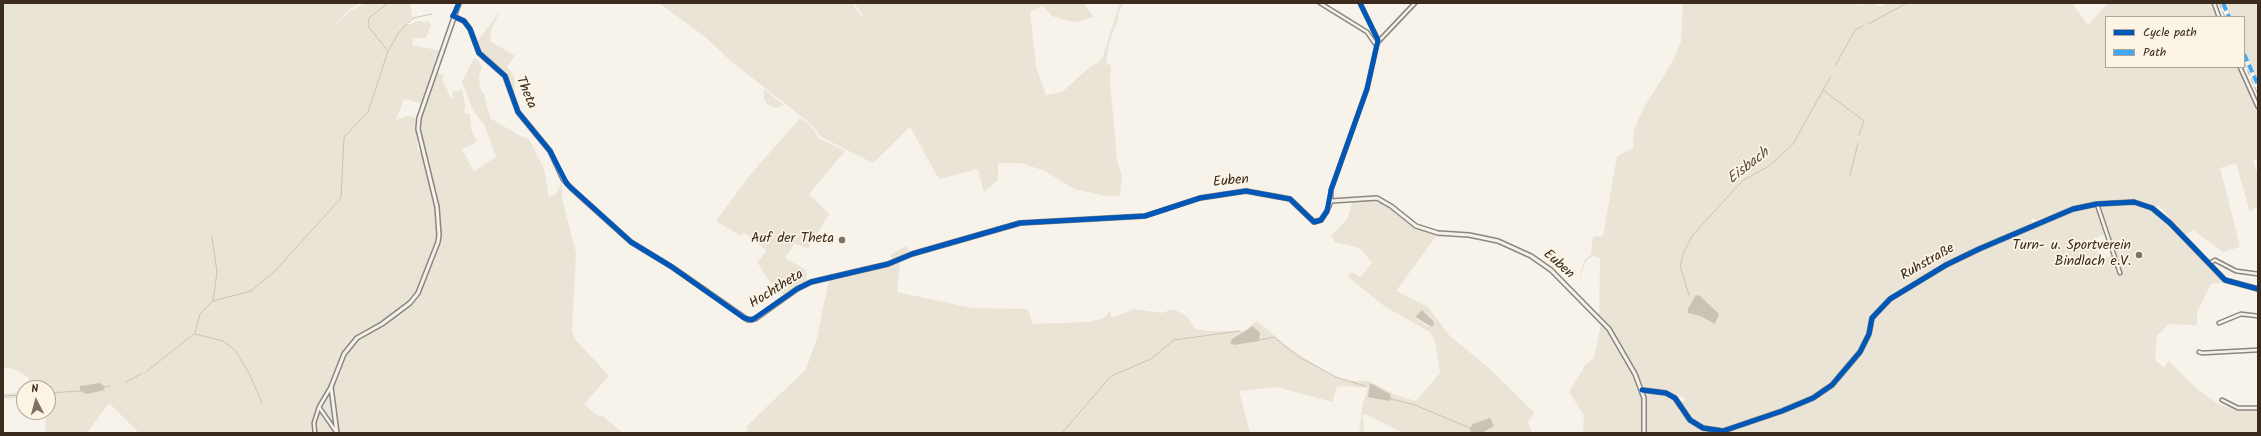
<!DOCTYPE html>
<html>
<head>
<meta charset="utf-8">
<style>
  body { margin:0 }
  #map { position:relative; width:2261px; height:436px; overflow:hidden; background:#f7f3ea; font-family:Kalam,sans-serif }
  canvas { display:block }
  .frame { position:absolute; inset:0; border:4px solid #3b2a1e; pointer-events:none }
  .legend { position:absolute; left:2105px; top:16px; width:140px; height:52px; box-sizing:border-box; background:#fcf5e5; border:1px solid #afa495; margin:0; padding:5px 7px; list-style:none; font-size:12px; color:#3b2a1e }
  .legend li { display:flex; align-items:center; gap:8px; height:20px }
  .legend b { width:20px; border:1px solid #afa495 }
  .north { position:absolute; left:16px; top:380px; width:40px; height:40px; box-sizing:border-box; background:#fcf5e5; border:1px solid #afa495; border-radius:50%; rotate:354deg; font-size:11px; font-weight:700; line-height:16px; text-align:center; color:#3b2a1e }
  .north::after { content:''; display:block; margin:auto; width:14px; height:18px; background:#7d7065; clip-path:polygon(50% 0,100% 100%,50% 72%,0 100%) }
</style>
</head>
<body>
<div id="map">
<canvas width="2261" height="436"></canvas>
<div class="frame"></div>
<ul class="legend">
<li><b style="height:5px;background:#0057b8"></b>Cycle path</li>
<li><b style="height:5px;background:#3fa9f5"></b>Path</li>
</ul>
<div class="north">N</div>
</div>
<script>
const c = document.querySelector('canvas').getContext('2d');
c.lineJoin = 'round';
function paint(path, color) {
  c.fillStyle = color;
  c.fill(path, 'evenodd');
}
function toPath(rows) {
  const path = new Path2D();
  for (const r of rows) {
    path.moveTo(r[0], r[1]);
    for (let i = 2; i < r.length; i += 2) path.lineTo(r[i], r[i + 1]);
  }
  return path;
}
function trace(path, color, width, dash) {
  c.strokeStyle = color;
  c.lineWidth = width;
  c.lineCap = dash ? 'butt' : 'round';
  c.setLineDash(dash || []);
  c.stroke(path);
}
function drawText(font, color, halo, rows, align = 'center') {
  c.font = font + ' Kalam,sans-serif';
  c.lineWidth = 3.5;
  c.setLineDash([]);
  c.textBaseline = 'middle';
  c.strokeStyle = halo;
  c.fillStyle = color;
  for (const [text, x, y, turn = 0] of rows) {
    c.save();
    c.translate(x, y);
    c.rotate((+turn || 0) * Math.PI / 180);
    c.textAlign = isNaN(turn) ? turn : align;
    if (halo) c.strokeText(text, 0, 0);
    c.fillText(text, 0, 0);
    c.restore();
  }
}
const green = toPath([
  [3,3,361,3,350,9,332,28,349,12,365,3,410,3,412,17,406,23,409,25,418,21,430,22,431,25,426,38,413,38,412,45,442,51,423,104,404,99,396,120,407,116,418,118,416,129,418,151,424,150,420,119,437,73,444,74,442,80,448,91,450,98,453,97,452,92,462,90,465,106,464,113,470,114,471,129,477,142,462,149,474,171,496,157,485,126,473,110,462,82,474,58,479,61,482,68,479,77,480,88,484,94,490,118,522,137,529,139,544,169,549,197,556,194,561,183,562,185,562,198,576,253,572,331,576,340,609,376,584,404,598,416,602,415,623,433,139,433,109,403,87,433,45,433,48,388,33,388,28,377,14,369,3,367],
  [659,3,852,3,862,17,863,15,854,3,1083,3,1094,17,1075,22,1061,19,1052,16,1043,6,1030,12,1036,67,1046,95,1062,92,1090,67,1099,62,1103,56,1118,8,1120,3,1124,3,1117,16,1119,18,1109,42,1106,63,1111,66,1110,82,1117,160,1122,176,1120,196,1106,196,1074,189,1045,171,1021,163,998,163,998,180,984,192,978,169,939,179,910,127,873,163,821,137,811,124,732,62,704,36],
  [1683,3,1854,3,1856,5,1873,3,1881,7,1886,3,2072,3,2088,25,2108,3,2212,3,2218,17,2106,17,2106,67,2238,67,2258,109,2258,159,2253,161,2258,175,2258,206,2250,212,2236,163,2220,168,2240,247,2223,252,2193,230,2185,235,2158,205,2156,208,2138,200,2084,204,2037,220,2032,218,2032,223,2024,228,1945,264,1889,298,1871,318,1867,334,1858,352,1843,371,1831,384,1812,397,1739,425,1719,428,1704,427,1691,419,1680,402,1684,401,1685,398,1667,391,1645,388,1610,329,1599,319,1600,258,1593,256,1589,258,1585,263,1578,286,1584,260,1591,255,1593,237,1603,236,1617,156,1633,148,1634,130,1643,109,1671,64,1681,42],
  [1688,313,1719,314,1715,324,1700,316],
  [2224,3,2258,3,2258,83,2244,51,2244,17,2230,17],
  [500,11,491,30,490,41,515,56,507,66,515,78,514,102,509,81,503,71,480,52,476,43],
  [764,89,784,105,778,108,769,106,764,100],
  [800,118,810,125,820,139,845,151,809,194,829,214,808,249,795,243,785,258,806,270,807,281,784,296,770,282,757,262,767,251,744,232,741,236,716,221,750,175],
  [1369,200,1382,203,1411,226,1437,235,1396,291,1428,307,1450,336,1490,369,1535,413,1528,422,1532,433,1482,433,1489,429,1471,433,1403,433,1365,414,1363,415,1364,433,1359,433,1363,403,1368,388,1340,386,1336,388,1333,402,1276,387,1239,391,1250,433,743,433,748,430,746,427,806,369,817,338,829,279,870,271,900,260,897,292,972,308,1028,309,1033,324,1089,322,1104,318,1110,311,1112,318,1134,309,1161,313,1174,309,1187,317,1195,329,1211,331,1244,331,1257,321,1290,349,1337,378,1348,381,1369,381,1398,396,1416,401,1440,373,1435,341,1430,332,1384,306,1347,276,1352,272,1360,277,1372,263,1360,248,1334,242,1334,239,1330,237,1347,219,1353,201],
  [1422,310,1431,319,1430,327,1416,319],
  [1248,328,1255,342,1246,343,1232,339],
  [2134,204,2144,206,2159,214,2224,282,2211,284,2197,312,2197,325,2168,324,2160,333,2157,334,2155,360,2164,367,2169,361,2197,389,2217,403,2238,411,2238,408,2258,409,2258,433,1645,433,1645,395,1648,393,1666,395,1674,400,1689,421,1703,430,1719,432,1741,428,1814,399,1834,386,1861,353,1870,335,1874,319,1890,300,1947,266,1980,250,2074,211,2095,206,2106,234,2094,238,2100,259,2115,255,2100,207,2101,206],
  [906,246,910,253,893,260,890,255],
  [1601,324,1615,341,1637,383,1643,399,1644,433,1584,433,1583,431,1584,415,1569,392,1586,364,1594,358],
  [24,392,24,398,3,399,3,394]
]);
const water = toPath([
  [1696,295,1700,296,1719,314,1715,324,1700,316,1688,313,1688,309],
  [1422,310,1433,321,1434,324,1432,327,1415,317],
  [1253,326,1260,333,1259,341,1234,345,1230,343,1232,339],
  [100,383,105,387,104,390,87,394,80,391,80,386],
  [1370,383,1390,394,1391,399,1389,401,1368,397],
  [1490,418,1494,426,1482,433,1471,433,1470,428,1473,424]
]);
const stream = toPath([
  [1868,24,1907,3],
  [387,50,368,26,369,18,388,3],
  [1835,66,1855,30,1863,26],
  [1823,90,1864,121,1859,135],
  [1850,175,1858,143],
  [212,237,217,272,213,301],
  [1689,295,1680,266,1684,252,1692,236,1742,181,1769,166,1793,144,1831,76],
  [195,334,223,341,236,351,251,377,262,403],
  [1260,340,1274,337,1299,357,1336,377,1365,386],
  [147,371,195,333,200,314,213,301,251,291,275,271,341,198,344,137,368,112,388,51,399,32,413,18,432,14],
  [126,382,141,374],
  [105,387,110,386],
  [48,393,80,391],
  [3,396,24,395],
  [1391,399,1415,405,1470,428],
  [1062,433,1111,376,1151,359,1174,340,1240,331]
]);
const minor = toPath([
  [1320,3,1367,32,1376,45],
  [2214,3,2219,17],
  [1378,42,1415,3],
  [2240,67,2258,107],
  [1331,201,1331,190,1367,89,1378,40,1360,3],
  [2097,204,2120,273],
  [2210,263,2215,260,2236,271,2258,274],
  [2219,323,2241,314,2258,316],
  [2199,352,2202,353,2258,350],
  [2222,400,2238,408,2258,408],
  [319,407,331,387],
  [315,433,314,423,319,407,337,433]
]);
const tertiary = toPath([
  [453,16,464,21,470,29,479,53,505,76,518,112,550,151,563,179,571,188,631,242,672,267,748,320,755,319,797,289,811,282,888,264,912,254,1020,223,1145,216,1200,198,1246,191,1290,199,1314,222,1321,220,1327,211,1331,201,1377,198,1391,206,1416,226,1438,233,1469,235,1498,241,1531,256,1551,270,1609,329,1635,374,1644,398,1644,433],
  [1642,390,1666,393,1675,398,1690,420,1703,428,1723,431,1782,411,1813,398,1832,385,1860,352,1869,334,1872,318,1890,299,1946,265,1979,249,2073,209,2097,204,2134,202,2152,208,2170,223,2225,280,2258,289],
  [337,433,331,387,344,354,357,338,382,324,410,303,418,293,438,242,439,235,437,207,418,129,419,118,459,3]
]);
const rail = toPath([
  [2219,3,2225,17],
  [2244,62,2258,95]
]);
const quiet = toPath([
  [2223,3,2229,17],
  [2244,54,2258,85]
]);
const cycleway = toPath([
  [459,3,453,16,464,21,470,29,479,53,505,76,518,112,550,151,567,184,631,242,672,267,744,318,752,320,797,289,811,282,888,264,912,254,1020,223,1145,216,1200,198,1246,191,1290,199,1314,222,1321,220,1327,211,1331,190,1367,89,1378,40,1360,3],
  [1642,390,1666,393,1675,398,1690,420,1703,428,1723,431,1782,411,1813,398,1832,385,1860,352,1869,334,1872,318,1890,299,1946,265,1979,249,2073,209,2097,204,2134,202,2152,208,2170,223,2225,280,2258,289]
]);
const markers = [
  [842,240,4,"#7d7065"],
  [2139,255,4,"#7d7065"]
];
const streetNames = [
  ["Theta",525,93,67],
  ["Euben",1231,182,-5],
  ["Ruhstraße",1928,263,-30],
  ["Euben",1558,265,42],
  ["Hochtheta",777,290,-32]
];
const poiNames = [
  ["Auf der Theta",834,240],
  ["Turn- u. Sportverein",2131,247],
  ["Bindlach e.V.",2131,263]
];
const waterNames = [
  ["Eisbach",1749,167,-38]
];
paint(green, '#eae4d7');
paint(water, '#cac2b5');
trace(stream, '#cac2b5', 1);
trace(minor, '#8b867f', 5.5);
trace(tertiary, '#8b867f', 6);
trace(minor, '#f5f2ec', 2.5);
trace(tertiary, '#f5f2ec', 3);
trace(rail, '#b3afa9', 1, [6, 3]);
trace(quiet, '#3fa9f5', 4, [8, 4]);
trace(cycleway, '#0057b8', 5);
for (const [x, y, r, color] of markers) {
  const dot = new Path2D();
  dot.arc(x, y, r, 0, 2 * Math.PI);
  c.fillStyle = color;
  c.fill(dot);
  trace(dot, '#fcf5e5', 1.5);
}
drawText('14px', '#3b2a1e', '#fcf5e5', streetNames);
drawText('14px', '#3b2a1e', '#fcf5e5', poiNames, 'right');
drawText('italic 15px', '#605144', '#fcf5e5', waterNames);
</script>
</body>
</html>
